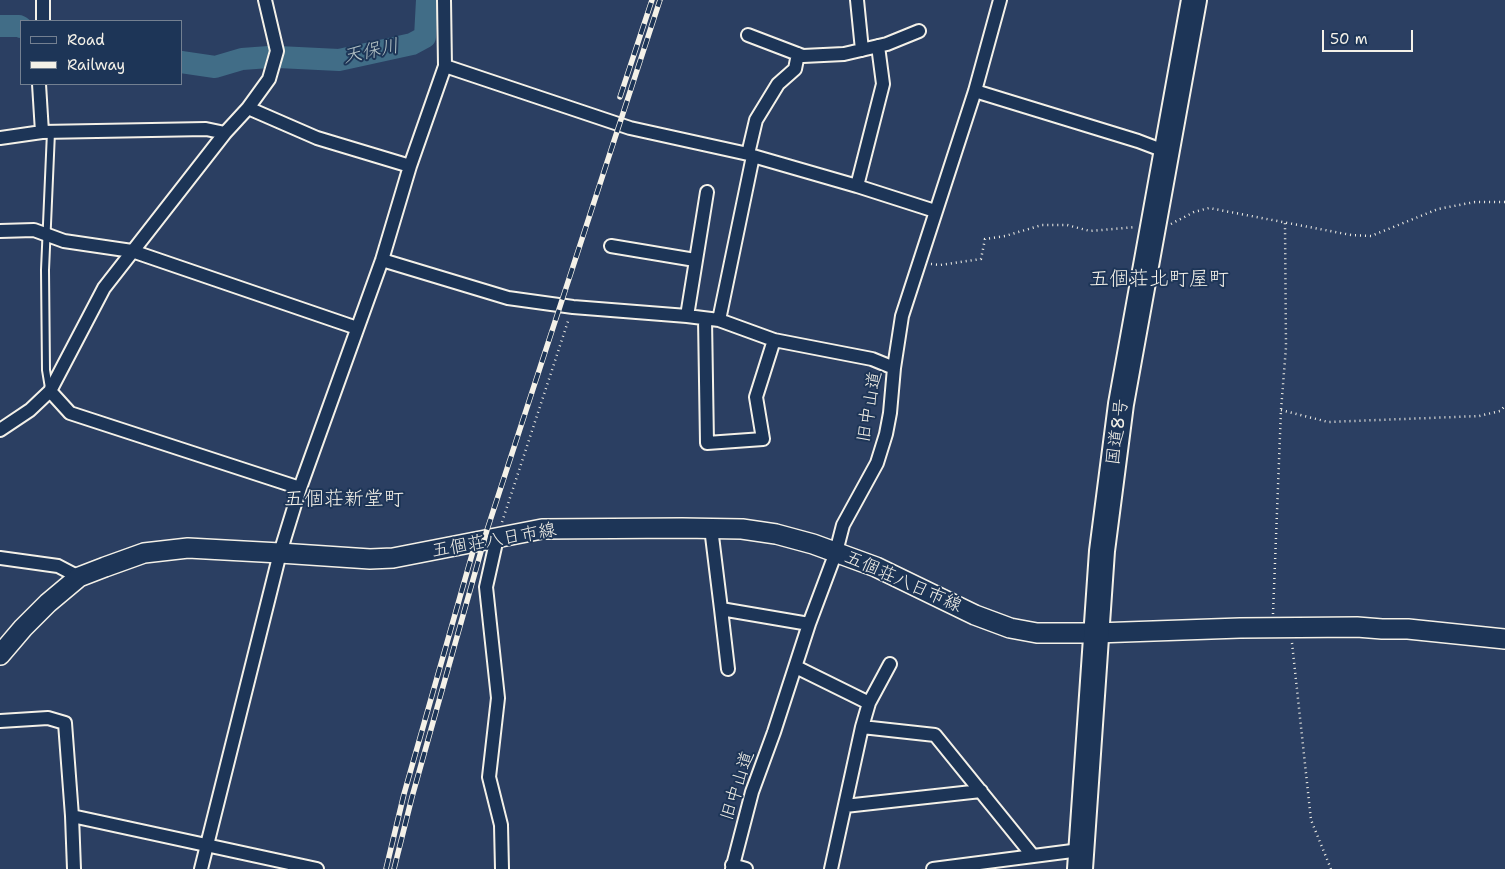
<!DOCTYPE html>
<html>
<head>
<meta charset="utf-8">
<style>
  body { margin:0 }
  #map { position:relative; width:1505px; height:869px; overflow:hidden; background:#2b3f62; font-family:"Shantell Sans",sans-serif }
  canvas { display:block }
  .legend { position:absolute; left:20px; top:20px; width:162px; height:65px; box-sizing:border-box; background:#1d3557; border:1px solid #738091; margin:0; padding:6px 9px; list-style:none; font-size:15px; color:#f4f1e8 }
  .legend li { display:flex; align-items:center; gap:10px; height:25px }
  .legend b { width:25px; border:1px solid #738091 }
  .scale { position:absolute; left:1322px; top:30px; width:91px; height:22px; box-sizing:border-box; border:2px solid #f4f1e8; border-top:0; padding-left:6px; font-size:15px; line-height:18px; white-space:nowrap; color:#f4f1e8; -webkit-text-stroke:4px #1d3557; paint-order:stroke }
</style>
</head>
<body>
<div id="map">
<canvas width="1505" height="869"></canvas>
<ul class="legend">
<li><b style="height:6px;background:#1d3557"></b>Road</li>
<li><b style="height:6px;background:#f4f1e8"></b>Railway</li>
</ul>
<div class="scale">50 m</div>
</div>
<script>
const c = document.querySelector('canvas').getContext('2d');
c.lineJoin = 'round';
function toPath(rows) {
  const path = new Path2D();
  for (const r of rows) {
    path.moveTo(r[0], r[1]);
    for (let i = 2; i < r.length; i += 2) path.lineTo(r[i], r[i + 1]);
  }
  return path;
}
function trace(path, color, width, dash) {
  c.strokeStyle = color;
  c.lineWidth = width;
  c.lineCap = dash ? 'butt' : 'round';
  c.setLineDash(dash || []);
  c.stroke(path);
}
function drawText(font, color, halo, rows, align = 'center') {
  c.font = font + ' "Shantell Sans","Klee One",sans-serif';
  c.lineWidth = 4;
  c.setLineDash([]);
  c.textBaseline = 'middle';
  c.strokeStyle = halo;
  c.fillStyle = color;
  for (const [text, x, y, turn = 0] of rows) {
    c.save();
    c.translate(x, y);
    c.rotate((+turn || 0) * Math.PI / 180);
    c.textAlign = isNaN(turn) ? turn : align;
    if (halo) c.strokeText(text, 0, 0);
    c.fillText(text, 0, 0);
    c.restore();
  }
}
const river = toPath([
  [0,26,19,26,21,27],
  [278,57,339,60,412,44,425,37,427,0],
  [181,62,215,67,242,59,269,57]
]);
const path = toPath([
  [1171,224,1194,212,1209,208,1351,235,1371,236,1438,209,1475,202,1505,202],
  [931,264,940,265,981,259,985,239,1005,236,1042,225,1067,225,1090,231,1136,227],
  [1281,410,1328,422,1479,416,1500,411,1505,406],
  [502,522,569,318],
  [1273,614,1281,410,1286,347,1285,223],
  [1292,643,1311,820,1331,869]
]);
const lane = toPath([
  [49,388,46,370,45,270,51,132]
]);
const street = toPath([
  [857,0,862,50],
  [43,21,43,0],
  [748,35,803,56,844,54,887,44,919,31],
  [445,66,630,128,748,154,753,156,857,186,935,211],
  [39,84,42,132],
  [975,91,1138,141,1167,152],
  [248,108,317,138,410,166],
  [0,138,42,132,206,129,225,133],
  [748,154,756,120,778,84,795,69,798,54],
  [857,186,883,84,878,46],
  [0,231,34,230,64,241,132,251,357,328],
  [611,246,695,260],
  [382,260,508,298,573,307,687,316,719,320,774,340,872,359,894,368],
  [687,316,707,192],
  [705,319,707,443,763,439,756,397,774,340],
  [719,320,753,156],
  [50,391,70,413,300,488],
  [0,430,30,410,50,391,104,288,225,133,248,108,269,79,277,51,265,0],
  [711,528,721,609],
  [497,538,486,587,498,698,489,777,501,825,502,869],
  [0,558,58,566,79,577],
  [796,667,869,703],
  [728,669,721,609,809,624],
  [0,721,48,718,65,723,72,816,74,869],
  [862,727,869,703,890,664],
  [845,806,981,791],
  [72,816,317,869],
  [732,865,746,869],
  [201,869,280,553,300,488,382,260,410,166,445,66,444,0],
  [732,869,752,792,774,732,809,624,836,552,843,525,877,463,886,434,890,413,894,368,902,316,975,91,1000,0],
  [831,869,862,727,935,735,1033,856],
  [933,869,1080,850]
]);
const secondary = toPath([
  [0,655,23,628,48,603,79,577,105,567,144,553,188,548,280,553,370,559,393,558,542,529,682,528,742,529,776,534,813,544,876,567,975,615,1010,628,1037,633,1096,633,1240,628,1357,627,1382,629,1408,629,1505,639]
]);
const highway = toPath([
  [1080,869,1102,551,1121,404,1194,0]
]);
const rail = toPath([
  [620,97,652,0],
  [386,869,404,794,475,544],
  [394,869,412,797,487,530,660,0]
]);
const streetNames = [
  ["旧中山道",870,407,-80],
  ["国道8号",1118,432,-82],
  ["五個荘八日市線",494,541,-10],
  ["五個荘八日市線",903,582,24],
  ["旧中山道",738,786,-72]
];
const waterNames = [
  ["天保川",371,52,-12]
];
const quarterNames = [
  ["五個荘北町屋町",1159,280],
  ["五個荘新堂町",344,500]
];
trace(river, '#416d87', 22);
trace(lane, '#f4f1e8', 10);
trace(street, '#f4f1e8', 16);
trace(secondary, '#f4f1e8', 22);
trace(highway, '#f4f1e8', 28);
trace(path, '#f4f1e8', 2.5, [1, 4]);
trace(lane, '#1d3557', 6);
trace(street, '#1d3557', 12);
trace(secondary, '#1d3557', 19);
trace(highway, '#1d3557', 24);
trace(rail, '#f4f1e8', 5.5);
trace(rail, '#1d3557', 4, [11]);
drawText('18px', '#f4f1e8', '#1d3557', streetNames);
drawText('italic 19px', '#b5c3c6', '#1d3557', waterNames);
drawText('20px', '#f4f1e8', '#1d3557', quarterNames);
</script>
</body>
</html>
